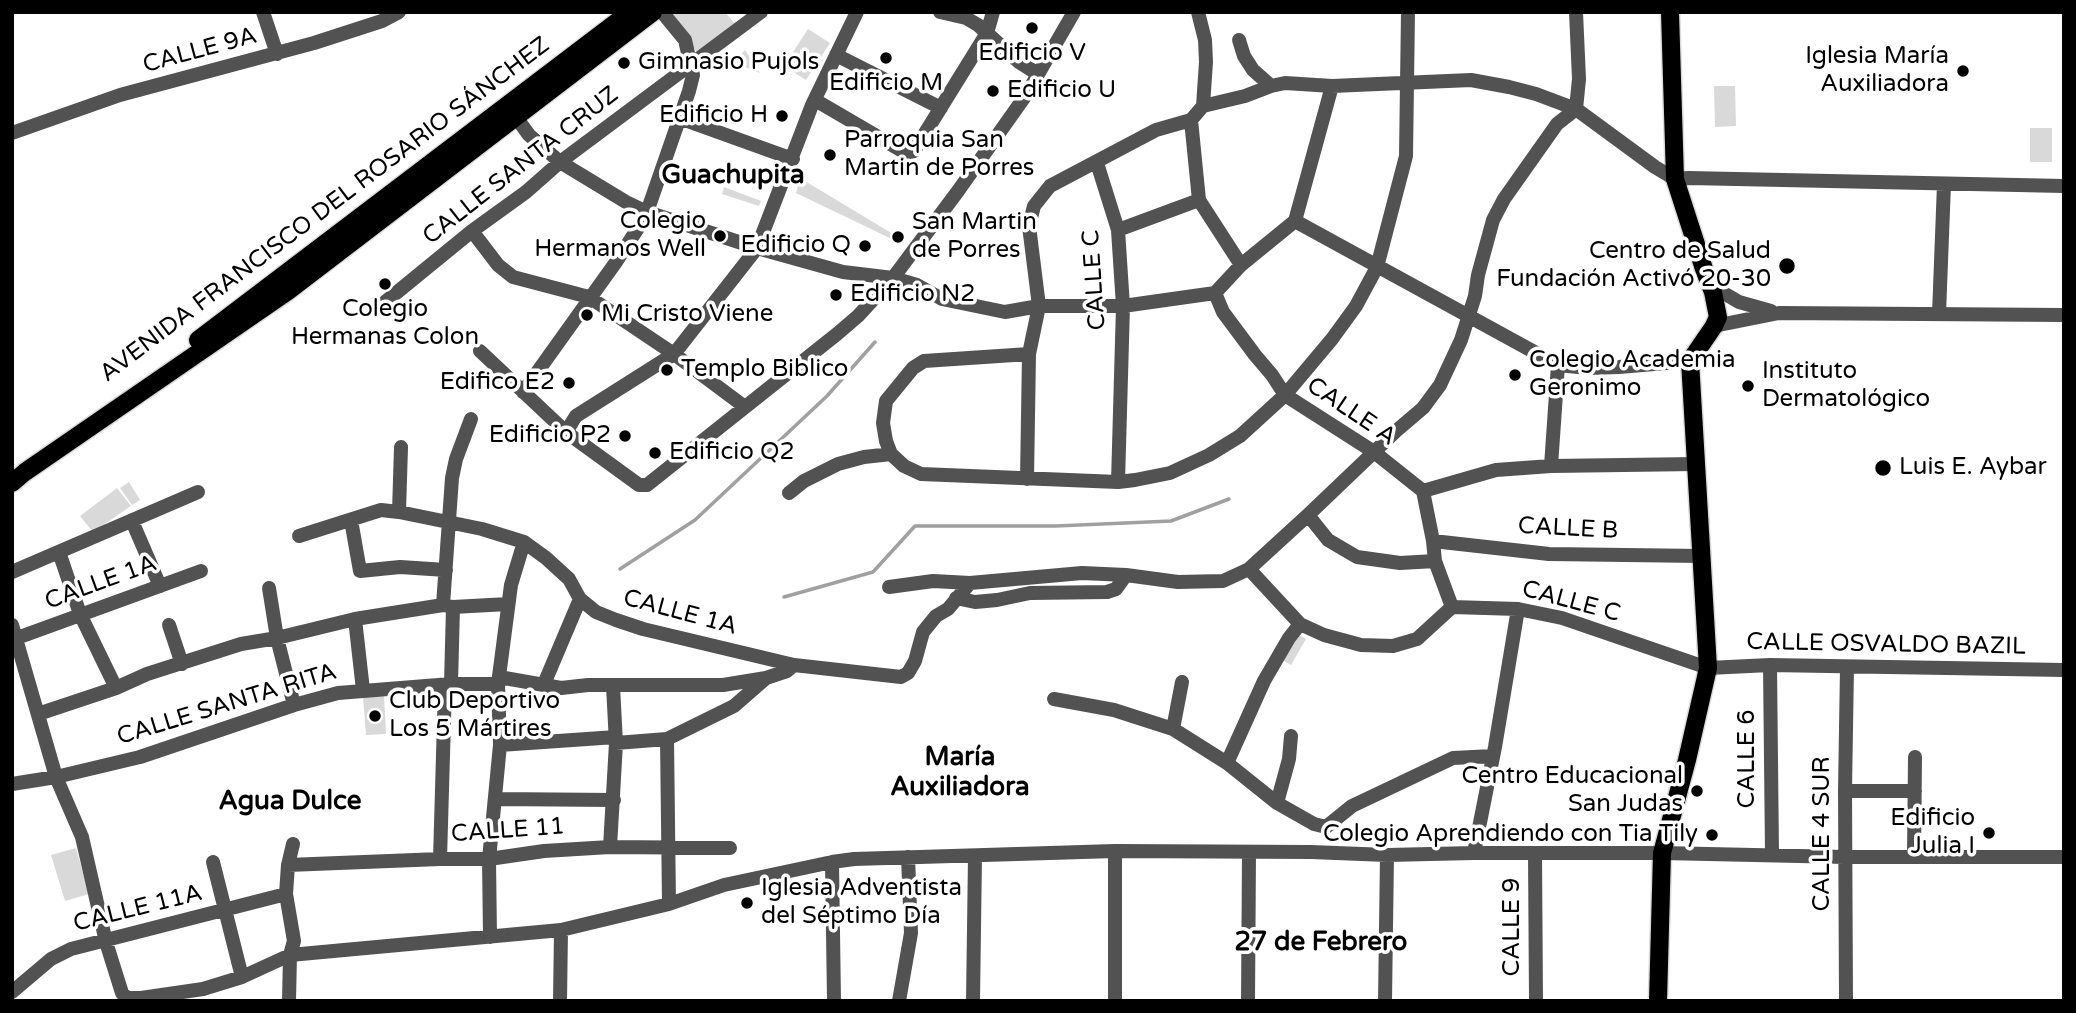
<!DOCTYPE html>
<html>
<head>
<meta charset="utf-8">
<style>
  body { margin:0 }
  #map { position:relative; width:2076px; height:1013px; overflow:hidden; background:#fff; font-family:"Varela Round",sans-serif }
  canvas { display:block }
  .frame { position:absolute; inset:0; border:14px solid #000; pointer-events:none }
</style>
</head>
<body>
<div id="map">
<canvas width="2076" height="1013"></canvas>
<div class="frame"></div>
</div>
<script>
const c = document.querySelector('canvas').getContext('2d');
c.lineJoin = 'round';
function paint(path, color) {
  c.fillStyle = color;
  c.fill(path, 'evenodd');
}
function toPath(rows) {
  const path = new Path2D();
  for (const r of rows) {
    path.moveTo(r[0], r[1]);
    for (let i = 2; i < r.length; i += 2) path.lineTo(r[i], r[i + 1]);
  }
  return path;
}
function trace(path, color, width, dash) {
  c.strokeStyle = color;
  c.lineWidth = width;
  c.lineCap = dash ? 'butt' : 'round';
  c.setLineDash(dash || []);
  c.stroke(path);
}
function drawText(font, color, halo, rows, align = 'center') {
  c.font = font + ' "Varela Round",sans-serif';
  c.lineWidth = 7;
  c.setLineDash([]);
  c.textBaseline = 'middle';
  c.strokeStyle = halo;
  c.fillStyle = color;
  for (const [text, x, y, turn = 0] of rows) {
    c.save();
    c.translate(x, y);
    c.rotate((+turn || 0) * Math.PI / 180);
    c.textAlign = isNaN(turn) ? turn : align;
    if (halo) c.strokeText(text, 0, 0);
    c.fillText(text, 0, 0);
    c.restore();
  }
}
const green = toPath([
  [667,12,725,12,736,25,697,52],
  [808,29,830,43,806,80,784,66],
  [745,50,760,73,733,62],
  [1714,86,1735,86,1736,126,1715,127],
  [2030,128,2052,128,2052,162,2030,162],
  [800,178,898,237,896,241,796,193],
  [724,187,761,201,759,206,722,194],
  [129,482,140,500,132,505,120,488],
  [117,488,131,506,93,532,80,516],
  [1297,634,1306,639,1291,665,1282,660],
  [384,696,386,734,366,735,363,697],
  [76,848,89,894,65,901,51,855]
]);
const stream = toPath([
  [620,569,695,520,827,396,875,342],
  [784,597,873,572,915,526,1056,526,1171,521,1229,499]
]);
const minor = toPath([
  [263,12,277,54],
  [940,12,966,18,978,25,1019,62,1038,74],
  [1198,12,1205,40,1206,62,1203,106],
  [1239,40,1244,56,1253,70,1271,86],
  [836,55,941,108],
  [815,100,904,152,909,153,914,151,987,33,993,12],
  [510,109,529,135,560,162,626,202,647,212,757,248,843,272,893,278,917,285,942,299,1005,312,1039,306,1123,306,1215,293,1241,265,1295,221,1332,86],
  [679,118,793,159],
  [1191,120,1199,200,1241,265],
  [12,133,120,95,314,43,382,21,399,12],
  [1097,163,1118,230,1123,306,1118,482],
  [1295,221,1558,365,1588,368,1619,367,1690,361],
  [1118,230,1199,200],
  [472,231,498,265,513,277,589,297,674,354,745,407],
  [1710,279,1715,288,1739,302,1771,311],
  [1215,293,1223,312,1255,355,1272,375,1285,395,1374,452,1423,491],
  [379,307,472,231,526,192,560,162,761,12],
  [1939,314,1944,184],
  [1714,326,1779,313,2064,315],
  [480,351,566,432,639,485,647,485,837,334,858,316,893,278,958,191,1026,95,1074,12],
  [1029,354,924,361,913,368,886,401,883,423,886,441,891,454,904,466,921,474,1118,482,1135,480,1170,473,1209,455,1240,436,1285,395,1332,339,1356,306,1377,267,1406,156,1408,12],
  [523,392,616,262,640,225,647,212,689,91,693,75,685,40,662,12],
  [566,432,576,416,674,354,757,248,812,105,857,12],
  [1551,466,1558,365],
  [1027,479,1029,354,1039,306,1029,226,1034,206,1050,186,1156,130,1191,120,1203,106,1245,96,1271,86,1285,83,1332,86,1471,80,1509,87,1536,94,1576,109,1655,167,1675,179,1689,178,2064,186],
  [1423,491,1496,470,1551,466,1696,464],
  [1423,491,1433,541,1435,561,1452,607],
  [789,493,804,481,838,464,864,457,891,454],
  [399,512,401,447],
  [1308,515,1328,540,1357,557,1400,563,1435,561],
  [351,520,360,571,400,567,446,570],
  [132,521,160,586],
  [299,536,381,510,399,512,482,529,524,542,546,558,569,579,580,599,596,612,616,620,643,629,794,665,901,677,908,673,915,661,923,632,936,616,948,609,970,583,1082,573,1126,575,1178,582,1223,581,1249,569,1308,515,1396,431,1423,408,1440,385,1461,340,1475,296,1478,275,1493,220,1504,199,1557,124,1576,109,1579,79,1576,12],
  [1433,541,1549,554,1701,556],
  [59,552,80,614,116,688],
  [1249,569,1300,624,1324,635,1361,645,1393,646,1417,639,1452,607,1518,609,1562,618,1708,668,1770,665,2064,670],
  [12,572,198,492],
  [889,587,933,581,970,583],
  [269,588,277,638,294,705],
  [956,598,975,602,997,600,1030,593,1107,592,1116,589,1126,575],
  [443,605,452,478,456,459,471,419],
  [355,619,363,690],
  [12,625,56,777,82,837,106,942,122,993,127,998,141,998,203,989,242,977,290,955,561,930,669,904,724,885,832,862,854,859,1115,851,1311,852,1387,855,1474,853,1662,853,1845,857,2064,857],
  [169,625,182,664],
  [17,638,201,571],
  [1770,665,1772,854],
  [499,677,561,688,588,685,723,685,766,678,787,671,794,665],
  [451,684,453,607],
  [544,684,580,599],
  [1054,699,1114,710,1173,729,1227,763,1277,803,1314,824,1326,827,1352,806,1453,758,1493,756],
  [38,714,116,688,147,674,241,644,277,638,355,619,443,605,453,607,508,604],
  [1173,729,1182,682],
  [667,739,669,904],
  [616,743,667,739,734,706,765,679],
  [500,745,616,737],
  [1227,763,1264,681,1289,638,1300,624],
  [12,784,56,777,140,757,294,705,338,693,451,684,498,684],
  [1845,791,1915,791],
  [495,799,614,800],
  [1277,803,1289,759,1291,736],
  [610,847,616,743,613,686],
  [1474,853,1495,747,1518,609],
  [1535,853,1536,1001],
  [1914,856,1915,757],
  [440,859,445,686],
  [213,862,242,977],
  [832,862,834,1001],
  [288,865,440,859,489,859,544,851,610,847,730,848],
  [490,937,489,859,500,745,498,684,511,585,524,542],
  [12,992,51,959,71,949,286,894],
  [289,1001,290,955,294,941,286,894,288,865,293,844],
  [560,1001,561,930],
  [899,1001,911,933,908,857],
  [973,1001,975,856],
  [1115,1001,1115,851],
  [1248,1001,1249,852],
  [1385,1001,1387,855],
  [1846,1001,1845,791,1847,667]
]);
const major = toPath([
  [198,340,630,12],
  [12,483,25,472,288,291,653,12],
  [1658,1001,1662,853,1687,760,1708,668,1690,361,1714,326,1718,317,1713,292,1704,269,1675,179,1670,12]
]);
const markers = [
  [1032,28,7,"#000"],
  [886,58,7,"#000"],
  [624,63,7,"#000"],
  [1963,71,7,"#000"],
  [993,91,7,"#000"],
  [782,116,7,"#000"],
  [830,155,7,"#000"],
  [720,236,7,"#000"],
  [898,237,7,"#000"],
  [865,246,7,"#000"],
  [1787,266,9,"#000"],
  [385,284,7,"#000"],
  [836,295,7,"#000"],
  [587,315,7,"#000"],
  [667,370,7,"#000"],
  [1515,375,7,"#000"],
  [569,383,7,"#000"],
  [1748,386,7,"#000"],
  [625,436,7,"#000"],
  [655,453,7,"#000"],
  [1883,468,9,"#000"],
  [375,716,7,"#000"],
  [1697,791,7,"#000"],
  [1989,833,7,"#000"],
  [1712,835,7,"#000"],
  [747,903,7,"#000"]
];
const streetNames = [
  ["CALLE 9A",200,51,-15],
  ["CALLE SANTA CRUZ",521,166,-38],
  ["AVENIDA FRANCISCO DEL ROSARIO SÁNCHEZ",325,210,-37],
  ["CALLE C",1095,280,-94],
  ["CALLE A",1351,412,34],
  ["CALLE B",1568,529,3],
  ["CALLE 1A",101,583,-20],
  ["CALLE C",1571,602,15],
  ["CALLE 1A",680,613,15],
  ["CALLE OSVALDO BAZIL",1886,645,1],
  ["CALLE SANTA RITA",227,705,-17],
  ["CALLE 6",1748,759,-90],
  ["CALLE 11",508,831,-4],
  ["CALLE 4 SUR",1823,834,-90],
  ["CALLE 11A",138,909,-14],
  ["CALLE 9",1513,927,-90]
];
const poiNames = [
  ["Edificio V",1032,54,"center"],
  ["Iglesia María",1949,57,"right"],
  ["Auxiliadora",1949,85,"right"],
  ["Gimnasio Pujols",638,63],
  ["Edificio M",886,84,"center"],
  ["Edificio U",1007,91],
  ["Edificio H",768,116,"right"],
  ["Parroquia San",844,141],
  ["Martin de Porres",844,169],
  ["Colegio",706,222,"right"],
  ["Hermanos Well",706,250,"right"],
  ["San Martin",912,223],
  ["de Porres",912,251],
  ["Edificio Q",851,246,"right"],
  ["Centro de Salud",1771,252,"right"],
  ["Fundación Activó 20-30",1771,280,"right"],
  ["Edificio N2",850,295],
  ["Colegio",385,310,"center"],
  ["Hermanas Colon",385,338,"center"],
  ["Mi Cristo Viene",601,315],
  ["Colegio Academia",1529,361],
  ["Geronimo",1529,389],
  ["Templo Biblico",681,370],
  ["Instituto",1762,372],
  ["Dermatológico",1762,400],
  ["Edifico E2",555,383,"right"],
  ["Edificio P2",611,436,"right"],
  ["Edificio Q2",669,453],
  ["Luis E. Aybar",1899,468],
  ["Club Deportivo",389,702],
  ["Los 5 Mártires",389,730],
  ["Centro Educacional",1683,777,"right"],
  ["San Judas",1683,805,"right"],
  ["Edificio",1975,819,"right"],
  ["Julia I",1975,847,"right"],
  ["Colegio Aprendiendo con Tia Tily",1698,835,"right"],
  ["Iglesia Adventista",761,889],
  ["del Séptimo Día",761,917]
];
const neighbourhoodNames = [
  ["Guachupita",733,176],
  ["María",960,758],
  ["Auxiliadora",960,788],
  ["Agua Dulce",290,802],
  ["27 de Febrero",1321,943]
];
paint(green, '#d9d9d9');
trace(stream, '#a0a0a0', 3.5);
trace(major, '#dbdbdb', 21);
trace(minor, '#525252', 14);
trace(major, '#000', 18);
for (const [x, y, r, color] of markers) {
  const dot = new Path2D();
  dot.arc(x, y, r, 0, 2 * Math.PI);
  c.fillStyle = color;
  c.fill(dot);
  trace(dot, '#fff', 2.5);
}
drawText('24px', '#000', '#fff', streetNames);
drawText('24px', '#000', '#fff', poiNames, 'left');
drawText('bold 26px', '#000', '#fff', neighbourhoodNames);
</script>
</body>
</html>
